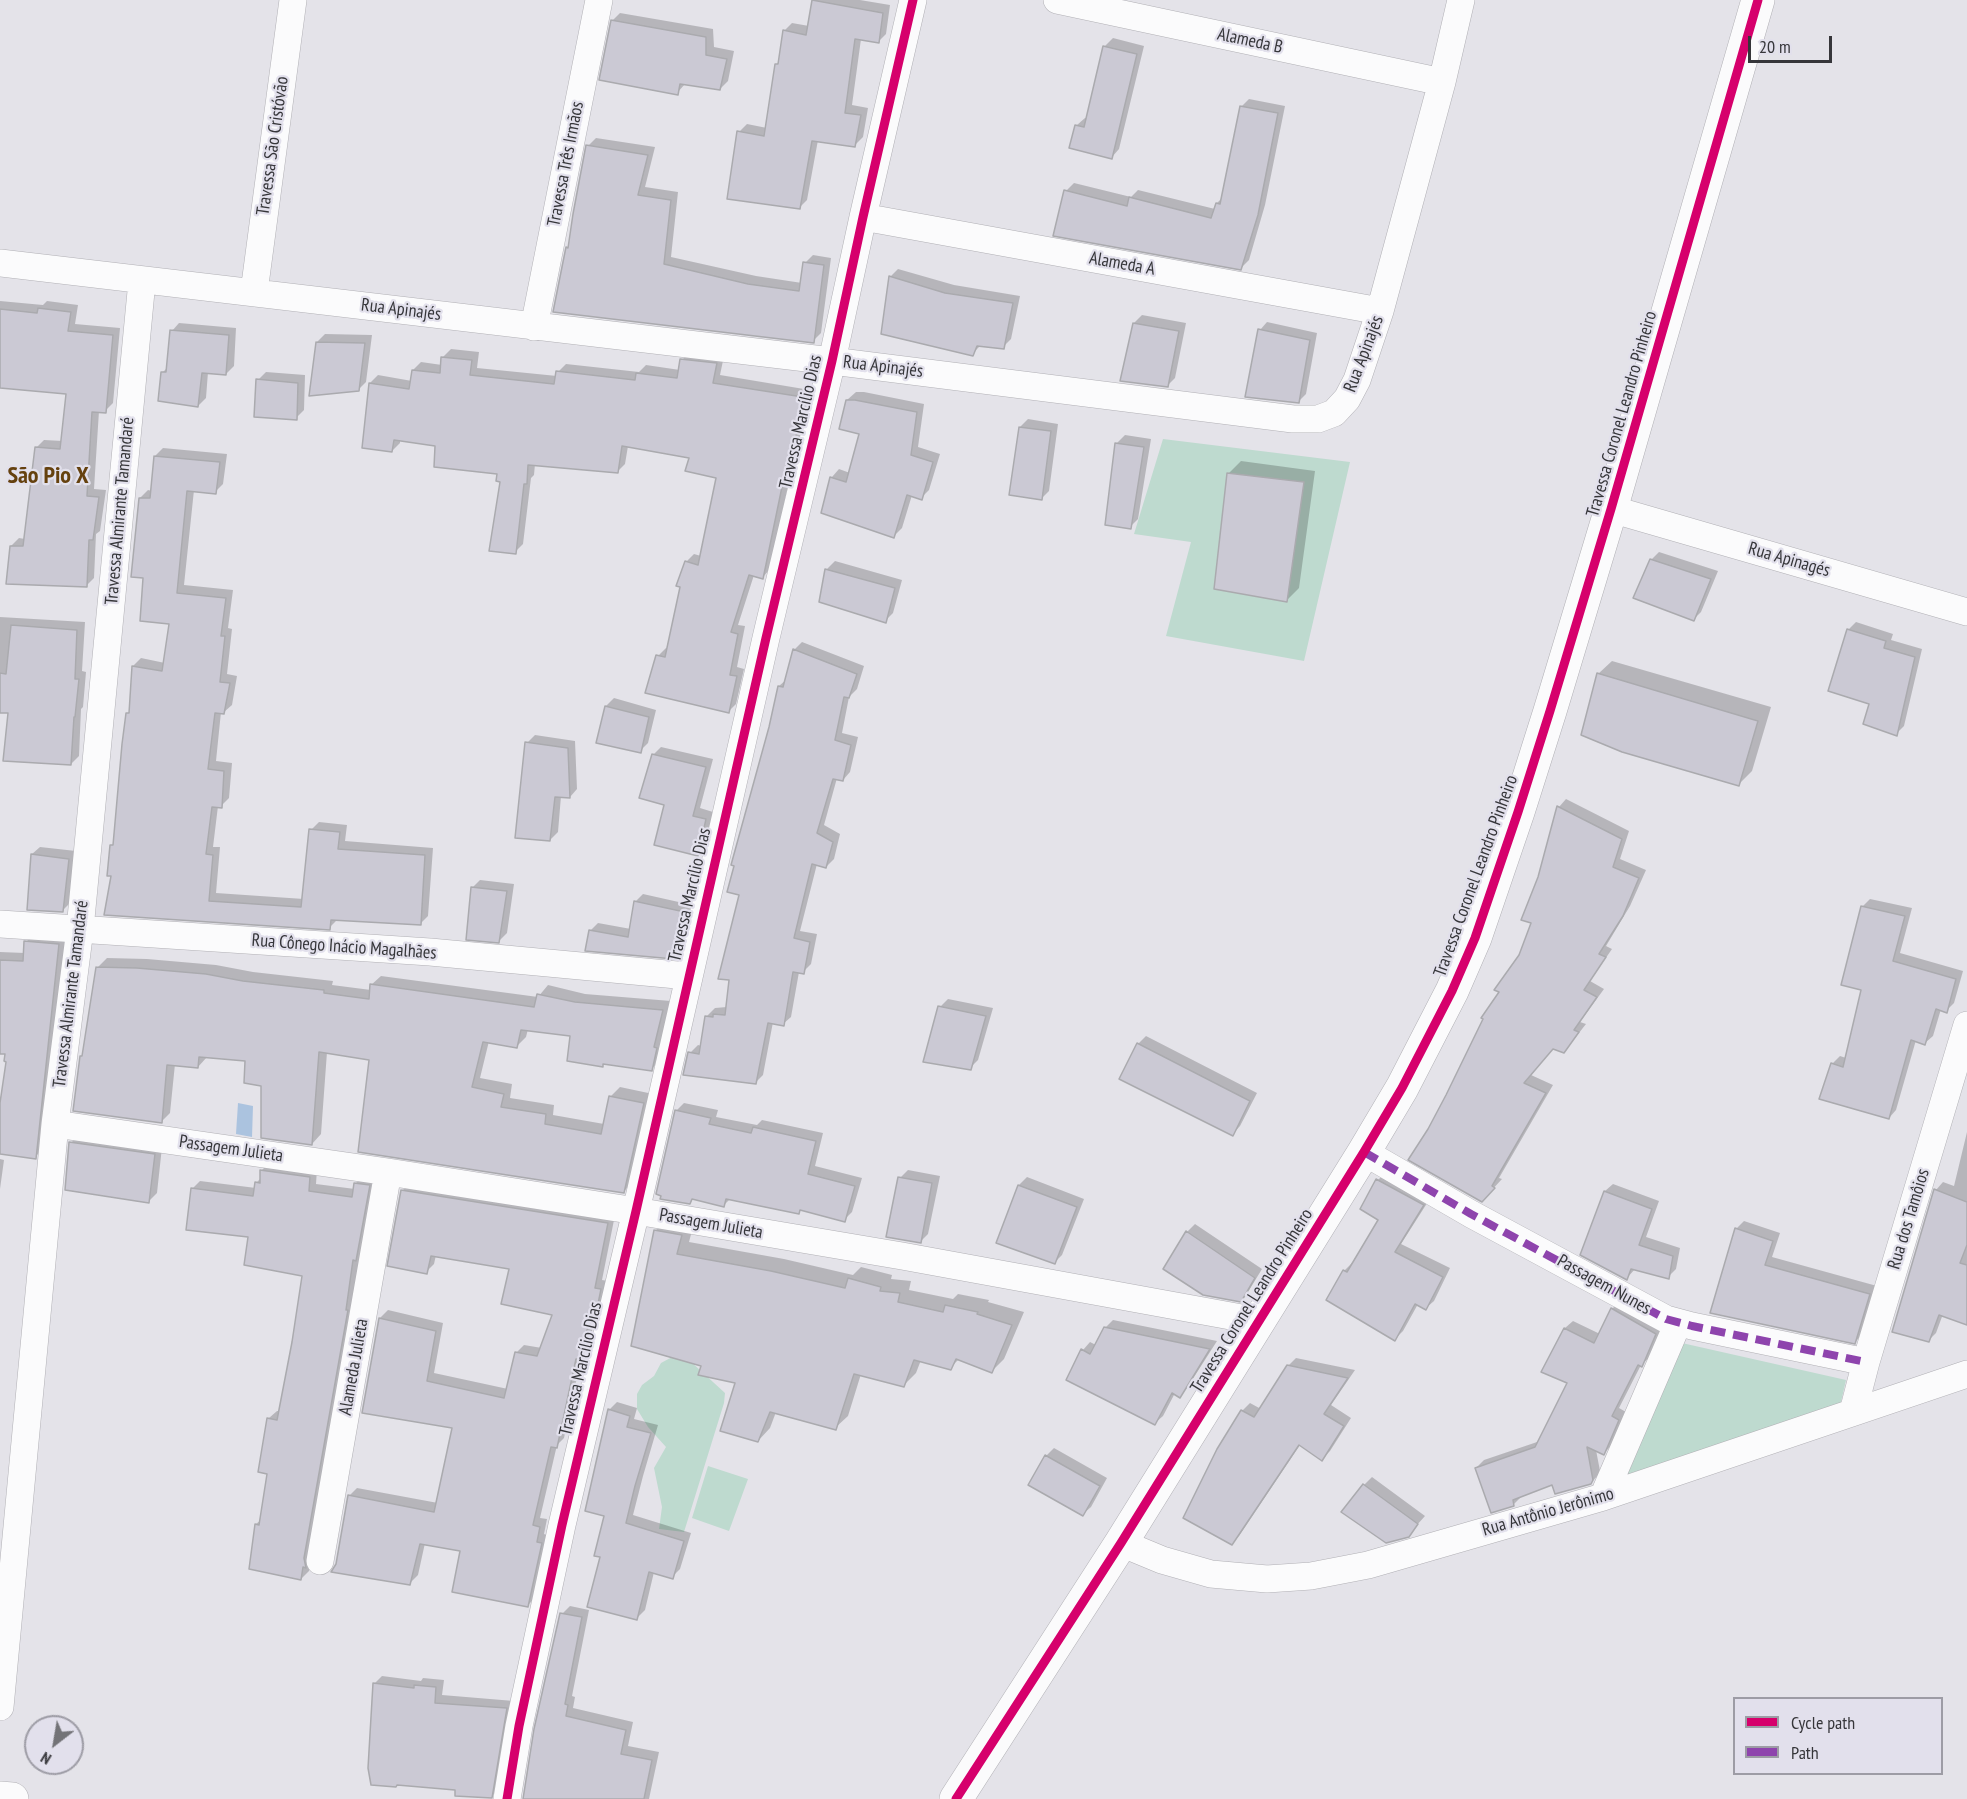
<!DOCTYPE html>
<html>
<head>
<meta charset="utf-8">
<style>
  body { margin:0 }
  #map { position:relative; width:1967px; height:1799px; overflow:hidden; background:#e4e3e9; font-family:"PT Sans Narrow",sans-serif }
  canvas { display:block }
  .legend { position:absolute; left:1733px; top:1697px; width:210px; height:78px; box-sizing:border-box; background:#e2e0ec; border:2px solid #9d9ca5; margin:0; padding:8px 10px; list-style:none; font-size:18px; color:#36363a }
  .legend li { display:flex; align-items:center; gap:12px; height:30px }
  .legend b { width:30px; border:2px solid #9d9ca5 }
  .north { position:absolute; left:24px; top:1715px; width:60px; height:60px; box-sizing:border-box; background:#e2e0ec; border:2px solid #9d9ca5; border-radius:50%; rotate:211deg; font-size:16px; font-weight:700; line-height:24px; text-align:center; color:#36363a }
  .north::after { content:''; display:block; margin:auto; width:21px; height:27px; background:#737377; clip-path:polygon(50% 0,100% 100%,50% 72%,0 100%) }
  .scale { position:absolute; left:1748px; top:36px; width:84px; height:27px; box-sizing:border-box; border:3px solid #36363a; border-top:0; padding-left:8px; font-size:18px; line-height:21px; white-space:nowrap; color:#36363a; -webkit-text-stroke:4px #e2e0ec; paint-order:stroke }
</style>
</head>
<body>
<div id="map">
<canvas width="1967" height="1799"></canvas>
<ul class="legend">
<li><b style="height:8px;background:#d6006c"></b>Cycle path</li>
<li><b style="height:8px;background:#8e44ad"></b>Path</li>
</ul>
<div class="north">N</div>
<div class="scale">20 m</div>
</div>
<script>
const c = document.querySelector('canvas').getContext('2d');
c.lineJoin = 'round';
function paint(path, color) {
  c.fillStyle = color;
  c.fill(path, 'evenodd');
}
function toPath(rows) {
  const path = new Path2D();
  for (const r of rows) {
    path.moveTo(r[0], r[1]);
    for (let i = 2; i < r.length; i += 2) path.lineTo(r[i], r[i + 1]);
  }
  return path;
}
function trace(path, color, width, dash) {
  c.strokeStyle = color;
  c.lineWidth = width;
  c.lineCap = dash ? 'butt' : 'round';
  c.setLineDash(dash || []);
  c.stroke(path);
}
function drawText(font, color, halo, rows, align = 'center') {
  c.font = font + ' "PT Sans Narrow",sans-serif';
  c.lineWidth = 4.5;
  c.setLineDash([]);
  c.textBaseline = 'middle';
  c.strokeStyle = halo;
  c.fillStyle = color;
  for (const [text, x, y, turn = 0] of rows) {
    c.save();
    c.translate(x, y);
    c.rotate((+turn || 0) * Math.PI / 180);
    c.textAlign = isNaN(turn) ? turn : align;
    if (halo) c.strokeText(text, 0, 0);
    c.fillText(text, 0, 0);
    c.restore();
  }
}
const green = toPath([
  [1163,439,1350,462,1304,661,1166,636,1191,542,1134,534],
  [1673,1341,1846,1380,1838,1415,1617,1482],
  [674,1356,689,1360,725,1393,724,1403,684,1532,659,1529,662,1507,654,1468,666,1447,648,1427,637,1409,637,1394,642,1385,654,1376,661,1363],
  [708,1466,748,1479,729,1531,692,1518]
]);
const water = toPath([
  [238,1103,253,1106,252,1137,236,1134]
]);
const shadow = toPath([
  [814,0,860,0,890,5,886,34,878,42,861,39,852,105,868,108,863,137,855,145,818,140,807,200,799,208,739,132,747,124,767,128,776,65,780,61,784,31,792,23,809,26],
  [620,13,713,29,714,47,734,51,728,81,720,89,685,84,677,93,612,21],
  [1113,38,1144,46,1119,149,1112,157,1077,125,1085,118,1088,118,1105,46],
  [1249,99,1285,106,1265,205,1249,260,1241,268,1066,191,1074,183,1131,197,1138,190,1215,209,1217,203,1223,197,1241,107],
  [596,138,655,147,645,187,678,192,671,257,756,276,802,283,805,263,813,255,831,258,821,333,813,341,567,248,570,245,588,146],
  [898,269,954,285,1020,296,1011,339,1003,347,980,346,972,354,890,277],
  [0,301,43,305,47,301,78,305,75,324,120,328,113,403,105,411,99,411,94,489,106,490,100,531,96,534,94,578,86,586,11,546,19,538,25,539,36,448,44,440,63,441,68,393,0,386],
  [1142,315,1186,323,1175,378,1167,386,1134,323],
  [1267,322,1317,333,1306,394,1298,402,1260,330],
  [179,323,236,328,234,366,226,374,208,372,206,398,198,406,163,372,168,367,172,331],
  [325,334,372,335,366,382,358,390,317,342],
  [451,349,479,352,477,368,557,376,558,372,566,364,639,372,646,365,680,370,682,360,690,352,724,356,720,375,810,390,800,445,796,449,770,569,763,577,754,575,738,625,745,626,737,667,744,669,736,704,728,712,658,656,666,648,668,649,686,562,694,554,701,556,718,477,691,457,628,446,625,464,617,472,535,464,534,475,531,478,523,544,515,552,498,472,437,445,400,440,400,443,392,451,370,383,378,375,412,381,413,370,421,362,442,365,443,357],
  [266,372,305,375,304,410,296,418,258,380],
  [856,392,864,392,924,404,918,447,940,454,929,490,921,498,912,495,902,528,894,536,822,512,832,477,839,469,850,473,860,433,847,400],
  [1028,419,1058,424,1049,491,1041,499,1020,427],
  [1125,435,1151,439,1138,519,1130,527,1117,443],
  [163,448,227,454,223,484,215,492,194,490,184,585,233,590,228,628,232,629,227,674,237,676,232,705,224,712,221,712,216,761,232,763,229,798,221,806,218,806,213,847,220,847,216,893,304,899,311,830,319,822,347,825,345,841,433,848,428,916,420,924,337,920,329,928,106,914,112,874,112,846,114,843,128,714,131,710,133,666,141,658,165,663,171,622,145,576,140,498,148,490,152,491,155,456],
  [1241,461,1315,471,1299,588,1287,600,1229,473],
  [1659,552,1718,571,1701,612,1693,620,1651,560],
  [835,561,902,580,893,613,885,621,820,601,827,569],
  [0,617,85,622,82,671,86,672,83,707,81,709,79,756,71,764,10,712,0,711],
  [1856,622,1893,634,1891,640,1922,649,1904,726,1896,734,1870,703,1848,630],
  [802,642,864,666,857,689,849,697,842,733,858,737,850,772,843,780,837,778,824,825,840,834,834,859,826,867,817,864,800,931,817,934,811,964,803,972,799,972,791,1017,783,1024,773,1022,763,1075,755,1083,690,1053,698,1045,702,1046,707,1016,715,1008,727,1007,741,894,771,727,779,686,787,679,794,650],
  [1612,661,1771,707,1752,771,1739,784,1598,674],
  [614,698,656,710,648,743,640,751,606,706],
  [535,735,575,741,577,789,570,797,561,796,558,832,550,840,527,743],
  [661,747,713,759,700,808,713,812,705,847,697,855,653,755],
  [1566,799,1629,831,1620,859,1646,870,1630,906,1606,946,1612,949,1590,981,1604,989,1580,1022,1586,1024,1564,1052,1554,1047,1531,1075,1553,1085,1499,1178,1502,1179,1490,1192,1429,1129,1520,956,1533,923,1539,878,1559,807],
  [40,847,76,851,70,903,62,911,32,854],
  [480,880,514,884,507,933,499,941,472,888],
  [643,894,692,905,682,949,674,957,590,931,598,923,631,929,635,902],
  [1870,899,1912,908,1900,953,1963,971,1954,1003,1946,1011,1941,1009,1933,1036,1925,1043,1916,1040,1896,1110,1889,1118,1832,1064,1840,1056,1846,1058,1863,989,1862,907],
  [34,934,66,936,43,1149,35,1157,0,1153,0,1105,7,1060,6,1053,0,1052,0,952,25,953,26,942],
  [107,958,147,959,216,965,253,972,333,981,332,985,371,990,371,985,381,976,538,997,548,985,585,994,671,1001,661,1060,651,1069,605,1063,602,1066,571,1035,528,1029,526,1037,517,1046,489,1041,480,1078,512,1084,510,1098,554,1105,553,1115,604,1124,611,1096,620,1087,653,1094,633,1182,623,1192,371,1059,327,1052,321,1134,312,1144,262,1085,247,1060,207,1057,198,1067,175,1064,170,1113,161,1122,81,1056,84,1054,97,968],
  [948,999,993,1008,978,1060,970,1068,940,1007],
  [1146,1036,1257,1093,1240,1126,1233,1134,1138,1044],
  [684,1103,718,1110,716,1117,757,1125,762,1120,823,1133,815,1166,862,1178,852,1212,844,1220,802,1209,799,1212,731,1198,724,1205,694,1198,690,1203,676,1111],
  [1967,1132,1967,1324,1943,1314,1936,1333,1928,1341,1936,1190,1943,1182,1954,1186],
  [78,1135,162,1147,157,1193,149,1201,71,1143],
  [0,1159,4,1160,0,1189],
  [270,1162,317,1169,316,1184,355,1189,355,1184,363,1176,377,1178,309,1571,301,1579,256,1524,261,1520,268,1472,269,1418,277,1411,280,1411,293,1343,303,1275,250,1236,192,1189,200,1181,256,1188,257,1182,262,1177,262,1170],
  [908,1170,940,1176,928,1234,920,1242,900,1178],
  [1386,1172,1431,1197,1401,1244,1450,1268,1434,1301,1426,1308,1418,1304,1403,1331,1395,1339,1344,1271,1352,1263,1354,1264,1380,1220,1378,1180],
  [1027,1177,1084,1199,1062,1255,1054,1263,998,1242,1019,1185],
  [410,1183,615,1215,602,1280,608,1281,600,1314,595,1320,587,1350,582,1355,564,1438,557,1445,540,1518,547,1519,544,1534,549,1536,536,1597,528,1605,462,1550,425,1543,418,1575,410,1583,337,1564,349,1496,357,1488,438,1503,454,1426,380,1318,388,1310,443,1323,434,1373,508,1389,516,1353,524,1345,542,1348,554,1314,511,1268,436,1255,434,1264,426,1272,402,1191],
  [1613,1184,1659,1201,1646,1237,1680,1248,1676,1269,1668,1277,1635,1269,1627,1278,1582,1254,1605,1191],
  [668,1218,694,1223,689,1242,784,1259,853,1275,861,1267,892,1275,891,1279,911,1281,909,1290,953,1299,958,1294,989,1300,988,1302,1024,1312,1004,1359,992,1371,959,1359,950,1368,921,1360,916,1373,904,1385,861,1374,848,1416,835,1428,776,1412,770,1428,758,1441,737,1382,703,1365,655,1231],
  [1744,1221,1780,1233,1772,1257,1877,1286,1863,1334,1855,1342,1712,1312,1736,1229],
  [1195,1224,1262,1269,1248,1292,1240,1300,1187,1232],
  [1620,1301,1663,1326,1650,1357,1641,1365,1619,1408,1626,1412,1612,1445,1604,1453,1596,1450,1600,1471,1599,1474,1591,1483,1553,1483,1521,1495,1521,1497,1513,1505,1476,1468,1484,1460,1540,1441,1569,1383,1543,1371,1565,1328,1573,1321,1600,1334,1612,1309],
  [1113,1320,1217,1341,1187,1388,1179,1396,1175,1393,1163,1416,1155,1423,1083,1350,1090,1342,1096,1345,1105,1328],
  [1296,1358,1355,1370,1331,1405,1351,1418,1330,1451,1322,1459,1300,1445,1239,1536,1231,1543,1219,1450,1242,1411,1250,1403,1261,1409,1288,1366],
  [617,1402,637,1408,634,1419,658,1425,643,1476,633,1515,691,1533,680,1569,672,1577,654,1572,645,1610,637,1618,602,1556,606,1515,609,1410],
  [1054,1448,1107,1478,1091,1507,1083,1514,1046,1456],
  [1372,1477,1425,1516,1408,1535,1364,1485],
  [570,1606,589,1610,572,1696,575,1697,573,1708,633,1722,628,1746,659,1752,649,1799,524,1799,562,1614],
  [382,1676,421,1681,423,1678,444,1680,442,1695,514,1701,499,1789,491,1797,457,1789,374,1684]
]);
const building = toPath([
  [812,0,883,13,879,43,855,39,845,113,861,115,855,147,812,141,800,209,727,199,737,131,764,136,775,64,778,64,783,30,806,35,812,0],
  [611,20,706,37,706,55,727,59,720,90,680,84,678,95,599,80,611,20],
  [1103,46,1137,54,1112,159,1069,148,1075,125,1084,127,1103,46],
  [1240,106,1278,113,1258,215,1241,270,1053,236,1064,190,1127,206,1129,197,1211,218,1216,203,1220,204,1240,106],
  [586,145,648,155,638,195,671,200,664,264,748,284,799,291,803,262,824,265,814,343,553,312,566,247,568,248,573,214,586,145],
  [889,276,945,293,1013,303,1004,349,977,346,973,356,881,334,889,276],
  [38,308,71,312,68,331,113,335,106,413,92,412,87,496,99,497,93,540,89,540,87,587,6,584,10,546,23,546,35,447,60,449,66,394,0,388,0,309,37,313,38,308],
  [1133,323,1179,331,1168,387,1120,381,1133,323],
  [1258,329,1310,340,1299,403,1245,397,1258,329],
  [170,330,229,335,226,375,202,373,198,407,158,401,161,372,166,372,170,330],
  [316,342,365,343,359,391,309,396,316,342],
  [441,357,472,360,470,375,554,384,556,371,635,380,636,373,677,378,680,359,717,363,713,383,803,397,793,454,789,453,763,579,749,575,731,632,738,634,730,675,737,676,729,713,645,693,656,655,665,657,680,587,676,586,685,561,698,565,716,478,685,471,689,458,622,446,618,473,528,465,527,484,524,484,516,554,489,551,500,482,496,481,497,474,434,467,435,446,394,440,392,452,362,448,369,383,409,389,412,370,440,373,441,357],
  [256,379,298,383,297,420,254,417,256,379],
  [846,400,855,400,917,412,911,455,933,462,922,500,907,495,894,538,821,513,830,477,846,482,859,434,839,429,846,400],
  [1019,427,1051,431,1042,500,1009,495,1019,427],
  [1115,443,1144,447,1131,529,1105,525,1115,443],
  [154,456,220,462,216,494,187,491,177,593,226,598,221,636,225,636,220,682,230,683,224,714,215,713,208,769,224,771,222,808,212,807,206,854,213,855,209,901,301,907,309,829,340,832,338,849,425,855,421,925,331,920,330,930,104,915,111,876,107,876,110,845,113,845,122,744,126,713,129,713,132,666,162,671,169,624,140,621,143,578,131,577,139,498,150,498,154,456],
  [1227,473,1304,482,1287,602,1214,589,1227,473],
  [1650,559,1711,579,1694,621,1633,598,1650,559],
  [825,569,895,588,886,623,819,602,825,569],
  [11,625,77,630,75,679,79,679,75,717,74,717,71,765,3,761,8,713,0,713,0,673,6,674,11,625],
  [1847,629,1886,641,1884,648,1915,657,1897,736,1863,724,1869,704,1828,691,1847,629],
  [793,649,857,674,849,698,844,697,835,740,851,745,843,781,833,779,817,833,833,842,826,868,812,864,794,938,810,942,804,974,793,972,784,1026,768,1023,756,1084,683,1075,688,1052,699,1054,705,1016,713,1017,713,1014,725,1015,729,980,718,979,739,895,727,892,734,866,731,865,769,727,778,686,783,687,793,649],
  [1597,673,1758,721,1739,786,1622,752,1581,735,1597,673],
  [605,706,649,717,641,753,596,743,605,706],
  [525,742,568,748,570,798,555,797,550,841,515,838,525,742],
  [652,754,706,767,693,816,706,819,698,856,654,845,664,805,639,798,652,754],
  [1557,806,1622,839,1613,867,1639,878,1623,916,1599,954,1606,957,1584,990,1597,997,1574,1030,1579,1032,1564,1053,1553,1049,1524,1083,1546,1093,1492,1186,1495,1188,1482,1202,1408,1160,1428,1129,1446,1095,1483,1019,1481,1018,1499,992,1494,990,1519,955,1531,923,1521,920,1538,877,1557,806],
  [31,854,69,859,63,912,27,910,31,854],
  [471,887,507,891,499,943,466,940,471,887],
  [634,901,685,912,674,959,585,951,589,930,628,937,634,901],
  [1861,906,1905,916,1893,961,1956,979,1947,1013,1936,1009,1925,1045,1911,1040,1889,1119,1819,1099,1831,1063,1843,1067,1861,990,1841,985,1861,906],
  [24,941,59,944,36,1159,0,1154,0,1103,6,1062,4,1061,5,1054,0,1054,0,960,23,961,24,941],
  [96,967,137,968,206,974,243,981,324,990,324,993,369,999,370,984,534,1007,537,994,575,1002,663,1010,654,1047,657,1048,652,1071,603,1064,603,1067,567,1061,570,1036,521,1030,517,1048,483,1042,472,1087,504,1094,501,1107,546,1114,545,1124,601,1134,609,1096,644,1103,624,1193,358,1152,369,1060,319,1052,312,1145,261,1138,261,1086,244,1083,245,1061,199,1057,198,1068,167,1065,162,1123,73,1111,80,1056,82,1056,96,967],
  [938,1006,986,1016,971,1070,923,1062,938,1006],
  [1137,1043,1250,1101,1233,1136,1119,1079,1137,1043],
  [675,1110,711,1118,709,1124,751,1133,753,1127,816,1141,808,1174,855,1186,845,1222,800,1210,799,1214,726,1199,724,1207,692,1199,690,1204,660,1199,661,1196,656,1194,675,1110],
  [69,1142,155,1154,149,1203,65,1190,69,1142],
  [260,1170,310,1177,309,1191,352,1197,354,1183,370,1185,356,1261,353,1260,346,1310,348,1310,304,1558,306,1568,303,1567,301,1580,249,1569,255,1524,259,1525,267,1474,258,1472,267,1418,277,1420,292,1342,302,1276,244,1265,248,1237,186,1230,191,1188,253,1196,255,1182,260,1183,260,1170],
  [898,1177,932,1183,921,1243,886,1237,898,1177],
  [1376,1179,1424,1205,1395,1252,1443,1277,1426,1310,1415,1304,1395,1341,1326,1300,1343,1270,1347,1272,1378,1220,1360,1209,1376,1179],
  [1018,1185,1077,1207,1055,1264,996,1243,1018,1185],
  [1934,1189,1967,1202,1967,1245,1960,1263,1967,1265,1967,1325,1939,1315,1929,1342,1892,1332,1934,1189],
  [401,1190,608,1223,595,1288,601,1289,596,1314,593,1324,589,1323,579,1360,576,1359,557,1448,551,1447,533,1525,540,1527,537,1542,542,1543,528,1607,452,1592,460,1551,420,1544,410,1585,331,1572,336,1564,348,1495,434,1512,452,1428,362,1413,379,1318,436,1331,427,1381,504,1398,515,1352,537,1356,552,1315,501,1304,509,1269,431,1256,427,1274,387,1266,401,1190],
  [1604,1191,1652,1209,1639,1245,1673,1256,1669,1279,1631,1269,1627,1280,1580,1255,1604,1191],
  [1735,1228,1773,1241,1765,1265,1870,1294,1855,1344,1710,1313,1735,1228],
  [654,1230,682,1235,677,1254,771,1271,845,1288,848,1278,881,1287,880,1291,900,1293,898,1302,943,1312,945,1305,978,1312,977,1314,1012,1325,992,1373,956,1359,951,1370,914,1360,904,1387,854,1374,836,1430,770,1412,758,1442,720,1431,735,1383,698,1375,701,1366,631,1346,654,1230],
  [1186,1231,1255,1278,1241,1302,1203,1295,1163,1269,1186,1231],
  [1611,1308,1656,1334,1642,1367,1638,1365,1612,1416,1619,1420,1604,1455,1587,1447,1593,1480,1591,1484,1555,1494,1552,1485,1513,1500,1514,1506,1491,1513,1475,1468,1535,1447,1567,1383,1541,1372,1564,1328,1594,1343,1611,1308],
  [1104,1327,1210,1349,1180,1398,1172,1393,1155,1425,1066,1380,1081,1349,1090,1354,1104,1327],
  [1287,1365,1348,1378,1324,1414,1344,1426,1322,1461,1299,1445,1232,1545,1183,1518,1217,1449,1241,1410,1254,1417,1287,1365],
  [608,1409,630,1416,627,1427,651,1433,635,1486,626,1523,684,1541,673,1579,649,1572,637,1620,587,1607,600,1557,594,1556,604,1516,585,1511,608,1409],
  [1045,1455,1100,1486,1083,1516,1028,1485,1045,1455],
  [1363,1484,1418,1524,1409,1537,1386,1543,1341,1512,1363,1484],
  [560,1613,582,1617,565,1704,568,1705,566,1716,626,1730,621,1754,652,1760,644,1799,523,1799,534,1729,560,1613],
  [373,1683,414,1688,414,1685,436,1687,435,1703,507,1708,492,1798,455,1796,455,1790,397,1785,396,1787,371,1785,368,1768,373,1683]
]);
const minor = toPath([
  [1057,0,1442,82],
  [863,217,1380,311],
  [0,263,832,361,1293,419,1318,419,1334,413,1347,399,1357,380,1380,311,1442,82,1461,0],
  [254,292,293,0],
  [534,327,599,0],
  [1611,509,1967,612],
  [0,924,430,952,688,976],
  [55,1124,388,1172,636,1211,902,1256,1258,1321],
  [1364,1152,1471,1214,1666,1319,1692,1326,1866,1362],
  [1853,1412,1866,1362,1967,1025],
  [1603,1497,1678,1323],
  [1121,1543,1162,1560,1211,1574,1267,1579,1311,1576,1368,1565,1603,1497,1967,1374],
  [320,1561,388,1172],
  [0,1707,55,1124,80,929,142,281],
  [507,1799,519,1726,562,1525,636,1211,766,638,832,361,863,217,913,0]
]);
const tertiary = toPath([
  [0,1798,12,1799],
  [956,1799,1121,1543,1364,1152,1402,1088,1452,991,1475,938,1518,812,1550,711,1611,509,1758,0]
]);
const quiet = toPath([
  [1364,1152,1471,1214,1666,1319,1692,1326,1866,1362]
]);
const cycleway = toPath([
  [507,1799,519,1726,562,1525,636,1211,766,638,832,361,863,217,913,0],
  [956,1799,1121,1543,1364,1152,1402,1088,1452,991,1475,938,1518,812,1550,711,1611,509,1758,0]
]);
const streetNames = [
  ["Alameda B",1250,41,12],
  ["Travessa São Cristóvão",273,146,-82],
  ["Travessa Três Irmãos",566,164,-79],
  ["Alameda A",1122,264,10],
  ["Rua Apinajés",401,310,7],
  ["Rua Apinajés",1364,354,-69],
  ["Rua Apinajés",883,367,7],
  ["Travessa Coronel Leandro Pinheiro",1622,414,-74],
  ["Travessa Marcílio Dias",801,422,-77],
  ["Travessa Almirante Tamandaré",120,511,-85],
  ["Rua Apinagés",1789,560,16],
  ["Travessa Coronel Leandro Pinheiro",1476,876,-70],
  ["Travessa Marcílio Dias",690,895,-77],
  ["Rua Cônego Inácio Magalhães",344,947,4],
  ["Travessa Almirante Tamandaré",71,994,-83],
  ["Passagem Julieta",231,1149,8],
  ["Rua dos Tamôios",1909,1219,-73],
  ["Passagem Julieta",711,1224,10],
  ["Passagem Nunes",1604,1285,29],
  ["Travessa Coronel Leandro Pinheiro",1252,1301,-58],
  ["Alameda Julieta",354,1367,-80],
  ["Travessa Marcílio Dias",581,1369,-77],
  ["Rua Antônio Jerônimo",1548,1512,-16]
];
const districtNames = [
  ["São Pio X",48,476]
];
paint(green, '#bedacf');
paint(water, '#abc3df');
paint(shadow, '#0003');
paint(building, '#cbc9d4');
trace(building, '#aaaaae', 1.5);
trace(minor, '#b1b0b5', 28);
trace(tertiary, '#b1b0b5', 34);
trace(minor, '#fbfbfc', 27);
trace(tertiary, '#fbfbfc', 33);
trace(quiet, '#8e44ad', 8, [15, 8]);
trace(cycleway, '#d6006c', 9);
drawText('18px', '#36363a', '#e2e0ec', streetNames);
drawText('bold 24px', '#65410e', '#e2e0ec', districtNames);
</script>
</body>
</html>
